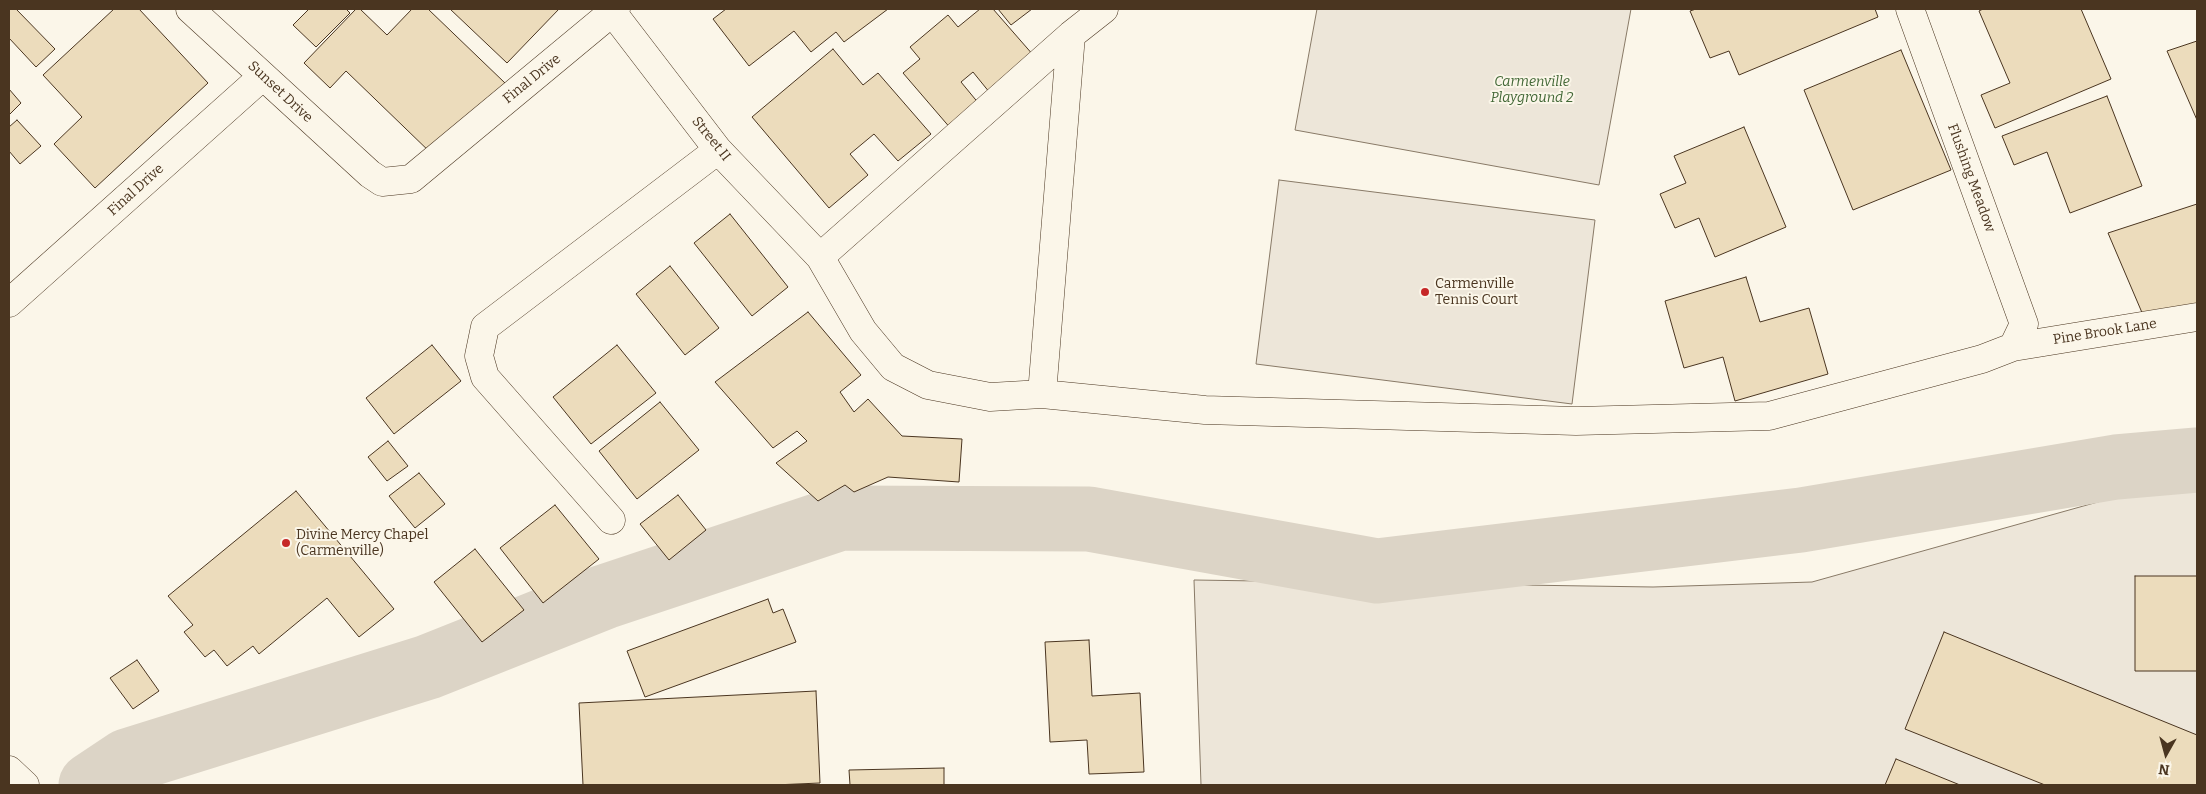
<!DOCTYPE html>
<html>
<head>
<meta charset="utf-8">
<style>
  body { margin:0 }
  #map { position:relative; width:2206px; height:794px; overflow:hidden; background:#fbf6e9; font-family:Bitter,serif }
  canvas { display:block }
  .frame { position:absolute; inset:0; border:10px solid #4a3520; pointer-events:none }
  .north { position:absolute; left:2141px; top:729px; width:50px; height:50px; -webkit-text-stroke:4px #fbf6e9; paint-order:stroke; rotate:187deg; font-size:14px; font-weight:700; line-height:20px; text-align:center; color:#4a3520 }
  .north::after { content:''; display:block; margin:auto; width:18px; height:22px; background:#4a3520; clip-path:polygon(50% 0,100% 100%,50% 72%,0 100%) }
</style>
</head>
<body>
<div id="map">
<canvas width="2206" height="794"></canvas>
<div class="frame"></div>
<div class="north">N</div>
</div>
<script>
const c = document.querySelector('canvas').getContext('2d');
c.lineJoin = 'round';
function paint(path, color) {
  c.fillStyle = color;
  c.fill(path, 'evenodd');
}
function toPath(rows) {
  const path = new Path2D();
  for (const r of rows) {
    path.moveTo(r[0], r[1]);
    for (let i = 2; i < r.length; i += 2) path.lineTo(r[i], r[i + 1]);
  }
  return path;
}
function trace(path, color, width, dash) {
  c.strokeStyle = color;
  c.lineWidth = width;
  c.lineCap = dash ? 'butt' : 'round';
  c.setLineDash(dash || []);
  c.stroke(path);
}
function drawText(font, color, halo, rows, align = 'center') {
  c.font = font + ' Bitter,serif';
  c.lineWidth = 4;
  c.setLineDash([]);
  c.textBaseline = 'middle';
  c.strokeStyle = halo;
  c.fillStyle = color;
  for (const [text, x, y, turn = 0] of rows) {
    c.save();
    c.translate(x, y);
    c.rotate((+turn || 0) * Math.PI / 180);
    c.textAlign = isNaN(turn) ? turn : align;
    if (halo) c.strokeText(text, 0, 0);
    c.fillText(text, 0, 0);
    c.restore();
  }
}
const green = toPath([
  [1317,9,1631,9,1599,185,1295,130,1317,9],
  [1279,180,1595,220,1572,404,1256,364,1279,180],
  [2197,491,2197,785,1201,785,1194,580,1653,587,1812,582,2112,498,2197,491]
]);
const river = toPath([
  [91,785,127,761,428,667,604,597,841,518,1089,519,1377,571,1801,520,2116,467,2197,460]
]);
const building = toPath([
  [9,9,16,9,55,49,36,67,9,38,9,9],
  [114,9,139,9,208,83,95,188,54,144,82,117,43,75,114,9],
  [309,9,346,9,350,13,316,47,293,25,309,9],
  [356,9,360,9,387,35,412,9,428,9,505,83,434,156,346,71,330,88,304,63,356,9],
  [450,9,559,9,507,63,450,9],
  [726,9,888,9,844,42,836,32,811,52,794,31,749,66,713,19,726,9],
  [980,9,993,9,1034,56,990,93,973,72,961,82,980,105,952,130,903,73,920,59,910,47,948,15,958,27,980,9],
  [998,9,1032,9,1011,25,998,9],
  [1696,9,1875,9,1878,17,1739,75,1729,51,1710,58,1690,11,1696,9],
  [1983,9,2081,9,2111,79,1995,128,1981,95,2010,83,1979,11,1983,9],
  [2197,41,2197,120,2167,51,2197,41],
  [833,49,863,85,878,73,931,134,898,161,874,134,850,154,868,175,829,208,752,117,833,49],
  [1901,50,1951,170,1853,210,1804,90,1901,50],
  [9,89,21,103,9,115,9,89],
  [2107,96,2142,186,2070,213,2047,152,2014,165,2002,136,2107,96],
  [17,120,41,146,20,164,9,151,9,127,17,120],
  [1744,127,1786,227,1715,257,1699,218,1675,228,1660,194,1686,183,1674,156,1744,127],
  [2197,204,2197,308,2146,322,2108,233,2197,204],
  [730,214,788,287,752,316,694,243,730,214],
  [670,266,719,328,685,355,636,294,670,266],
  [1746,277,1760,322,1809,308,1828,374,1735,401,1723,357,1684,368,1665,301,1746,277],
  [808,312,861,375,840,392,854,412,868,399,902,436,962,439,959,482,888,477,854,492,845,485,818,501,776,463,807,441,797,431,773,448,715,382,808,312],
  [432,345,461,381,394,434,366,398,432,345],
  [617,345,656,393,591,444,553,397,617,345],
  [660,402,699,450,637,499,599,451,660,402],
  [388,441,408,466,387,481,368,457,388,441],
  [419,473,445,504,415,528,389,496,419,473],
  [296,491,394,609,359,637,327,598,259,654,253,646,227,666,214,650,205,657,184,632,193,625,168,596,296,491],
  [678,495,706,530,669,560,640,524,678,495],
  [555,505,599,559,543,603,500,548,555,505],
  [475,549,524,610,482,642,434,582,475,549],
  [2135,576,2197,576,2197,671,2135,671,2135,576],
  [768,599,773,613,783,609,796,642,645,697,627,651,768,599],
  [1944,632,2197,735,2197,785,2045,785,1905,729,1944,632],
  [1089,640,1092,696,1140,693,1144,772,1089,774,1087,740,1050,742,1045,642,1089,640],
  [137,660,159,691,133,709,110,678,137,660],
  [816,691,820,783,774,785,583,785,579,703,816,691],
  [1896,759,1960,785,1885,785,1896,759],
  [944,768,944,785,850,785,849,770,944,768]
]);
const minor = toPath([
  [190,9,370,174,382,182,411,179,616,9],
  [1910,9,2024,324,2013,347],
  [613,13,718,150,820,257,863,331,893,367,928,385,990,397,1042,394,1205,410,1576,421,1769,416,1982,359,2013,347,2197,317],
  [820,257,1071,35,1104,9],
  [9,303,263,76],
  [1042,394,1071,35],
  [611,520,485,377,479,356,485,327,718,150],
  [9,770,25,785]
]);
const markers = [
  [1425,292,5,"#c62828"],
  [286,543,5,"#c62828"]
];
const streetNames = [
  ["Final Drive",532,79,-39],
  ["Sunset Drive",280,92,43],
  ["Street II",711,139,51],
  ["Flushing Meadow",1971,178,70],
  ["Final Drive",136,190,-42],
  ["Pine Brook Lane",2105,332,-9]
];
const parkNames = [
  ["Carmenville",1532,82],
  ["Playground 2",1532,98]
];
const poiNames = [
  ["Carmenville",1435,284],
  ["Tennis Court",1435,300],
  ["Divine Mercy Chapel",296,535],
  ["(Carmenville)",296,551]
];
paint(green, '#ede6d9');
trace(green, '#887966', 1);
trace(river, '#dcd4c6', 65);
paint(building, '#ecdcbc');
trace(building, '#4a3520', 1);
trace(minor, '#4a3520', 29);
trace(minor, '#fbf6e9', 28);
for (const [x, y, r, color] of markers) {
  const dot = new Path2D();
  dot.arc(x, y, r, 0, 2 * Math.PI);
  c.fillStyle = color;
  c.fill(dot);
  trace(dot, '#fbf6e9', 2);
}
drawText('14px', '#4a3520', '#fbf6e9', streetNames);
drawText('italic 14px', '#436837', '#fbf6e9', parkNames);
drawText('14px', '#4a3520', '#fbf6e9', poiNames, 'left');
</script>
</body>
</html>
